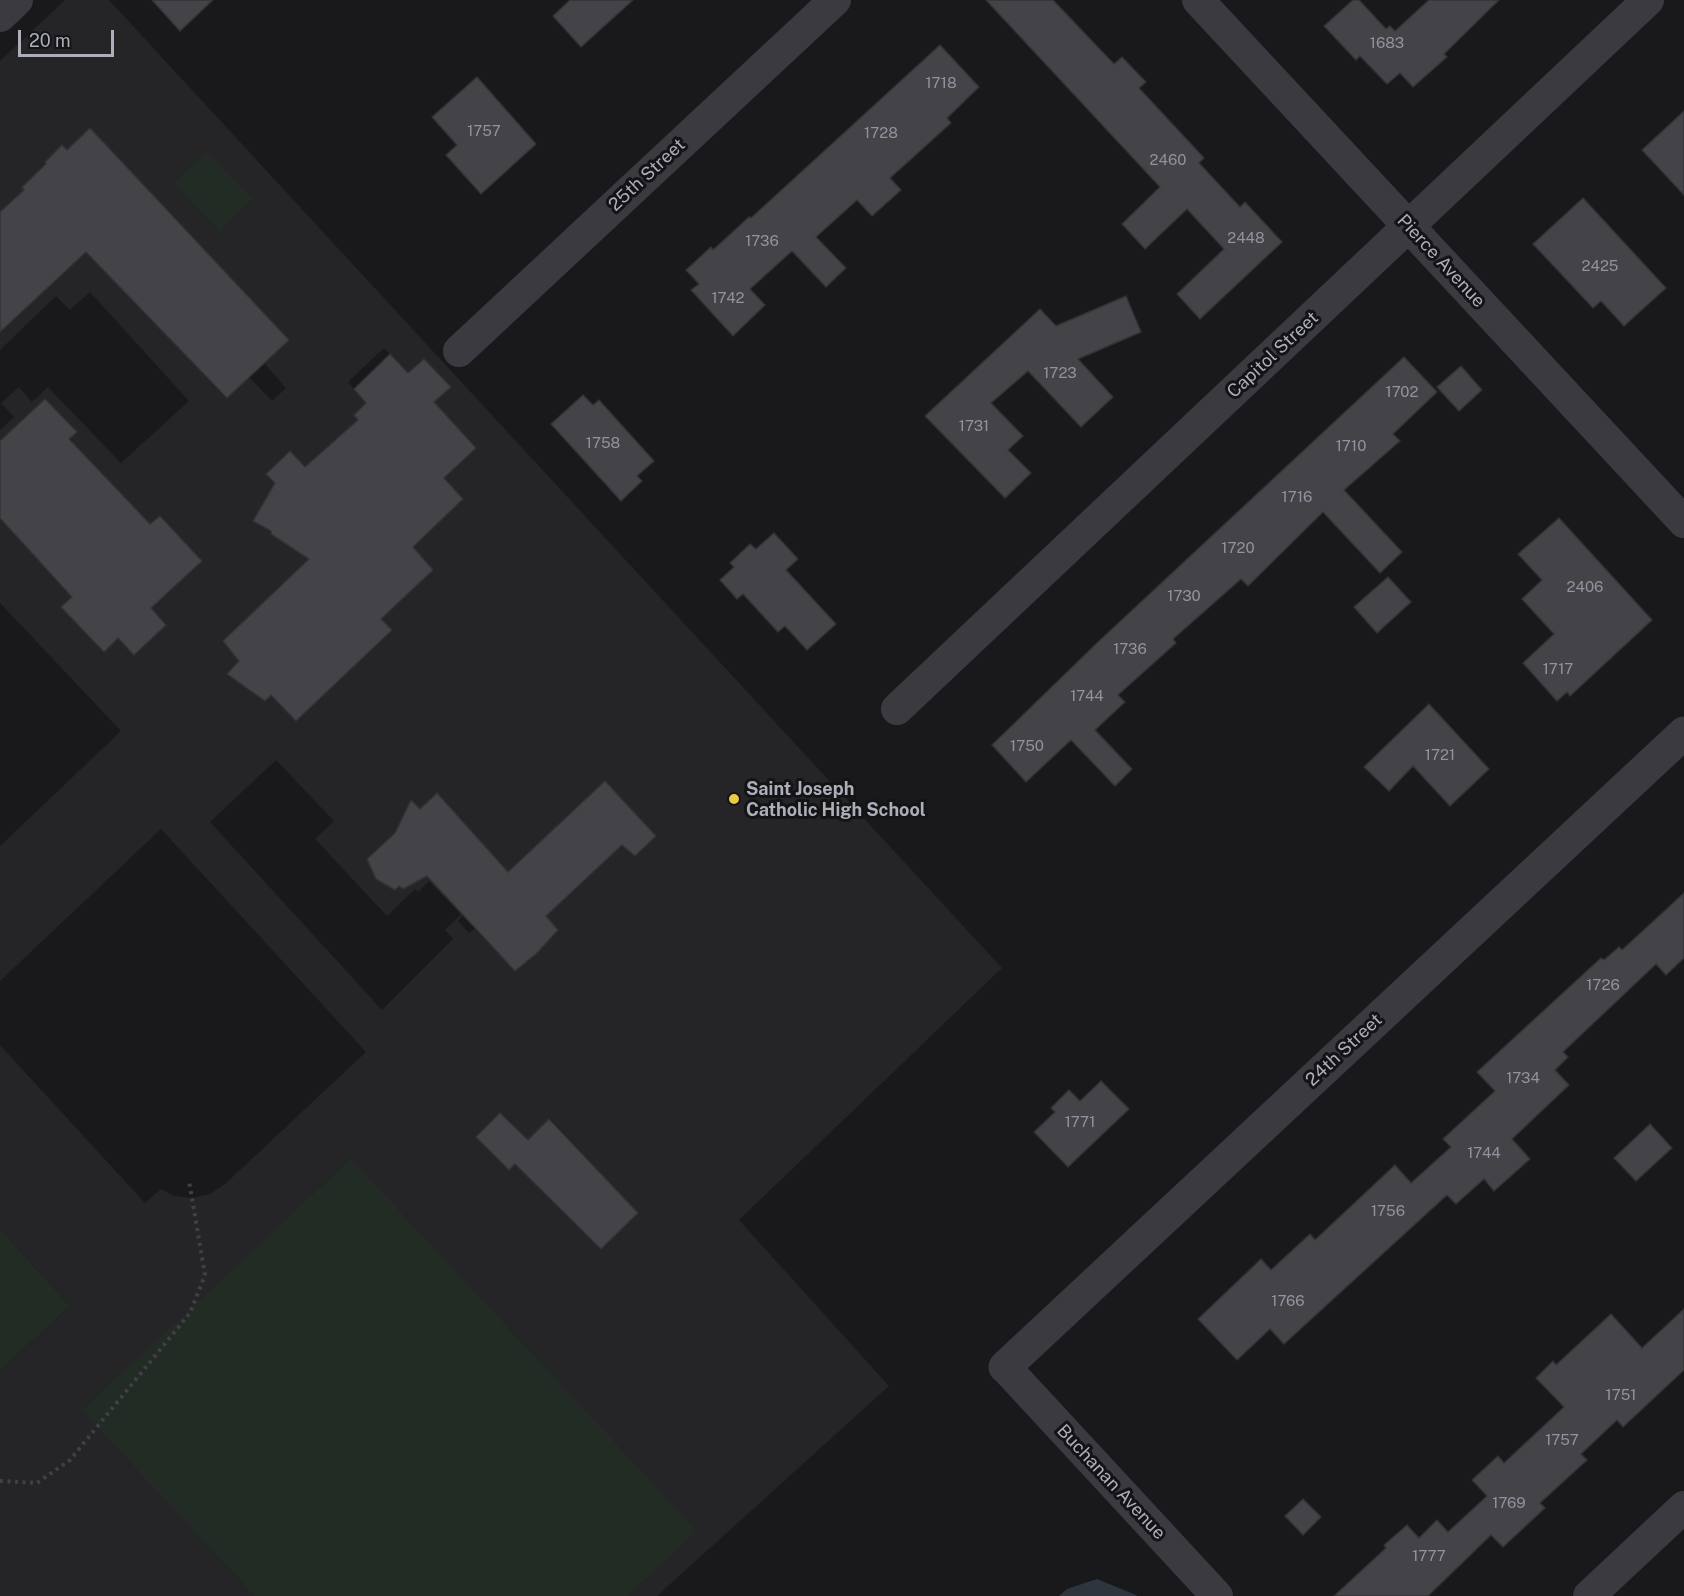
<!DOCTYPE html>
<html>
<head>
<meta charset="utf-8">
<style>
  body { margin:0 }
  #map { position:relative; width:1684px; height:1596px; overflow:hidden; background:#19191b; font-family:"Public Sans",sans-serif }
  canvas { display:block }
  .scale { position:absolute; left:18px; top:30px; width:96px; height:27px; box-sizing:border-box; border:3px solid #acaeba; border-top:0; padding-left:8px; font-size:18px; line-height:21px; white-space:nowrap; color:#acaeba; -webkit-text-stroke:4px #141416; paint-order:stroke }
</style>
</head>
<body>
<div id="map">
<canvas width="1684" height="1596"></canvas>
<div class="scale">20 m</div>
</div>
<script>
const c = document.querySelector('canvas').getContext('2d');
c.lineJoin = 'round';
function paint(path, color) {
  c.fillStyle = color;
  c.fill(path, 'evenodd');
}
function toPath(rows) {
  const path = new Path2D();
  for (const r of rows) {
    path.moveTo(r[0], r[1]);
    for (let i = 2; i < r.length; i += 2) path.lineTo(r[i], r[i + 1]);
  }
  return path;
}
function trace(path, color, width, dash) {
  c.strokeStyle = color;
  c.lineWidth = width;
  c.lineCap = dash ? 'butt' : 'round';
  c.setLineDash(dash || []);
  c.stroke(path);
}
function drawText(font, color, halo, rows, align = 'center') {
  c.font = font + ' "Public Sans",sans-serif';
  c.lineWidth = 6;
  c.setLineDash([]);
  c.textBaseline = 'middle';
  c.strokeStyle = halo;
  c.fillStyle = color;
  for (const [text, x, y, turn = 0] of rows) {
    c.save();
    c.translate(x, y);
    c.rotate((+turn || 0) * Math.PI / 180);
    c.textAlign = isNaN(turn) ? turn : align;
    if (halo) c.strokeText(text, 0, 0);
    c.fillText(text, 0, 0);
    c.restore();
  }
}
const built = toPath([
  [65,0,109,0,1002,968,739,1220,889,1386,657,1596,0,1596,0,1371,70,1306,0,1229,0,1045,145,1203,161,1189,174,1196,192,1198,210,1194,225,1184,366,1052,161,829,0,981,0,846,121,731,0,603,0,518,72,597,61,607,104,651,118,638,134,654,166,624,151,608,160,516,150,524,69,439,0,441,0,430,14,417,1,403,19,387,32,402,48,387,121,463,189,401,90,292,70,310,56,296,0,350,0,332,86,252,151,320,176,297,191,312,167,336,226,398,249,377,272,401,286,388,264,363,289,340,90,128,67,150,62,145,45,161,46,164,22,187,24,190,0,212,0,61],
  [384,348,408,373,424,359,451,387,434,402,476,448,445,478,463,499,413,547,433,570,391,610,376,614,295,720,224,642,309,559,254,521,275,483,266,474,290,451,305,467,358,420,354,414,366,403,348,382],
  [276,760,334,821,315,839,387,916,415,889,418,892,429,881,461,914,445,930,453,939,382,1010,210,822],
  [605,781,656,836,635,856,622,845,546,916,558,930,536,954,515,971,475,929,469,933,458,921,463,915,419,867,411,885,403,889,399,886,394,890,376,879,367,859,408,820,404,815,407,808,415,804,420,809,437,794,508,872],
  [500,1113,528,1140,550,1118,637,1213,601,1249,515,1164,508,1170,476,1137]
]);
const green = toPath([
  [207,152,253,199,220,231,174,183],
  [351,1159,697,1531,627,1596,255,1596,82,1410],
  [0,1229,70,1306,0,1371]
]);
const water = toPath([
  [1097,1579,1136,1595,1137,1596,1059,1596,1067,1589]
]);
const building = toPath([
  [152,0,213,0,180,31,152,0],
  [570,0,633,0,581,47,553,16,570,0],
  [986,0,1053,0,1114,64,1122,57,1146,82,1139,88,1204,158,1199,163,1240,207,1245,202,1282,242,1200,319,1177,294,1224,249,1187,209,1145,249,1122,224,1160,187,986,0],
  [1353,0,1359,0,1386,29,1390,26,1395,31,1429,0,1499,0,1444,54,1447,57,1413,87,1400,73,1387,84,1360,56,1356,60,1324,26,1353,0],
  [940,45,979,87,947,118,951,123,890,178,901,190,872,216,857,200,816,237,846,268,826,287,792,251,750,289,765,305,733,336,691,290,699,284,686,270,711,247,713,250,749,217,751,218,940,45],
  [477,77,536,144,481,194,446,155,457,145,432,117,477,77],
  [1684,111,1684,195,1642,150,1684,111],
  [90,128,289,340,227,398,86,252,0,332,0,212,24,190,22,187,46,164,45,162,62,145,67,150,90,128],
  [1583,198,1666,288,1624,326,1601,301,1593,308,1533,244,1583,198],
  [1126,296,1141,332,1078,359,1113,397,1081,427,1028,371,991,403,1023,436,1008,450,1031,473,1005,498,925,416,1040,309,1056,326,1126,296],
  [390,354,408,373,424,359,451,387,434,402,476,448,444,478,463,499,413,547,433,570,381,619,392,630,296,721,271,695,265,701,227,674,239,661,223,641,309,559,271,534,271,531,253,521,275,483,266,474,290,451,305,467,358,420,354,415,366,403,354,389,390,354],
  [1404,357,1437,392,1393,434,1400,441,1344,490,1402,552,1380,573,1323,512,1248,586,1241,579,1173,639,1176,643,1118,695,1125,702,1095,730,1132,769,1115,786,1071,740,1026,782,992,745,1097,643,1404,357],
  [1461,366,1482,390,1459,411,1437,387,1461,366],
  [583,395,593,405,599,400,654,461,637,476,642,481,621,501,551,424,583,395],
  [45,399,77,432,69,439,150,524,160,516,202,561,151,608,166,625,134,655,118,638,104,652,61,607,72,597,0,518,0,441,45,399],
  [1559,518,1652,620,1570,696,1567,692,1557,701,1523,663,1554,634,1522,599,1542,580,1518,554,1559,518],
  [774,533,798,559,786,570,836,624,807,650,785,626,778,632,743,594,737,599,720,580,734,567,730,563,750,544,756,549,774,533],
  [1388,577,1411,602,1377,633,1354,607,1388,577],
  [1429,704,1489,769,1450,806,1413,766,1389,791,1364,767,1429,704],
  [605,781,656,836,635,856,622,845,546,916,558,930,536,954,515,971,427,876,403,889,399,886,395,890,376,879,367,859,395,833,411,800,420,809,437,793,508,872,605,781],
  [1684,893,1684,958,1666,975,1656,964,1563,1052,1568,1057,1555,1070,1569,1085,1512,1139,1530,1159,1494,1191,1484,1179,1456,1204,1447,1195,1284,1344,1270,1329,1237,1360,1198,1319,1261,1259,1271,1270,1310,1234,1315,1240,1395,1165,1411,1183,1451,1147,1443,1139,1495,1091,1477,1072,1601,958,1604,960,1619,947,1622,950,1684,893],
  [1101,1081,1129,1109,1068,1167,1034,1132,1055,1112,1051,1108,1069,1090,1080,1101,1101,1081],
  [500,1113,528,1140,549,1119,638,1213,601,1249,515,1164,509,1170,476,1137,500,1113],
  [1650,1124,1672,1148,1636,1181,1614,1158,1650,1124],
  [1684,1309,1684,1370,1623,1427,1617,1420,1581,1454,1587,1460,1540,1503,1545,1508,1503,1547,1491,1535,1428,1596,1334,1596,1386,1548,1384,1545,1407,1525,1419,1538,1437,1520,1448,1532,1487,1496,1472,1480,1498,1456,1504,1463,1564,1407,1536,1378,1553,1361,1556,1365,1611,1314,1642,1348,1684,1309],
  [1303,1499,1321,1517,1303,1535,1285,1516,1303,1499]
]);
const path = toPath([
  [0,1481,37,1483,70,1460,190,1313,205,1275,189,1181]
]);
const minor = toPath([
  [1198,0,1684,522],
  [0,16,17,0],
  [459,351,835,0],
  [897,709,1648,0],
  [1005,1367,1217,1596],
  [1589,1596,1684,1507]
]);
const tertiary = toPath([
  [1005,1367,1684,733]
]);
const markers = [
  [734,799,6,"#ebc941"]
];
const numberNames = [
  ["1683",1387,43],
  ["1718",941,83],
  ["1757",484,131],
  ["1728",881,133],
  ["2460",1168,160],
  ["2448",1246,238],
  ["1736",762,241],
  ["2425",1600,266],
  ["1742",728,298],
  ["1723",1060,373],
  ["1702",1402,392],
  ["1731",974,426],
  ["1758",603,443],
  ["1710",1351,446],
  ["1716",1297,497],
  ["1720",1238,548],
  ["2406",1585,587],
  ["1730",1184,596],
  ["1736",1130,649],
  ["1717",1558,669],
  ["1744",1087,696],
  ["1750",1027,746],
  ["1721",1440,755],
  ["1726",1603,985],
  ["1734",1523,1078],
  ["1771",1080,1122],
  ["1744",1484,1153],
  ["1756",1388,1211],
  ["1766",1288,1301],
  ["1751",1621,1395],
  ["1757",1562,1440],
  ["1769",1509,1503],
  ["1777",1429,1556]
];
const streetNames = [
  ["25th Street",647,175,-43],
  ["Pierce Avenue",1441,261,47],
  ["Capitol Street",1273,355,-43],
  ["24th Street",1344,1050,-43],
  ["Buchanan Avenue",1111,1482,47]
];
const poiNames = [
  ["Saint Joseph",746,789],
  ["Catholic High School",746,810]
];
paint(built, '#252528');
paint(green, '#232b25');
paint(water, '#2f353e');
paint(building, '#434348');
trace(building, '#333337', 1.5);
trace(path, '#404147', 4, [3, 4.5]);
trace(minor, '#3a3a40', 32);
trace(tertiary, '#3a3a40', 33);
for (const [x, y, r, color] of markers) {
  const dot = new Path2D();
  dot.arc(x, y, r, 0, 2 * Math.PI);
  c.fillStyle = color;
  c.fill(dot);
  trace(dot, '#141416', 2);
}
drawText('15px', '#92939e', null, numberNames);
drawText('18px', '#acaeba', '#141416', streetNames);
drawText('bold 18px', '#acaeba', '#141416', poiNames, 'left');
</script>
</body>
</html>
